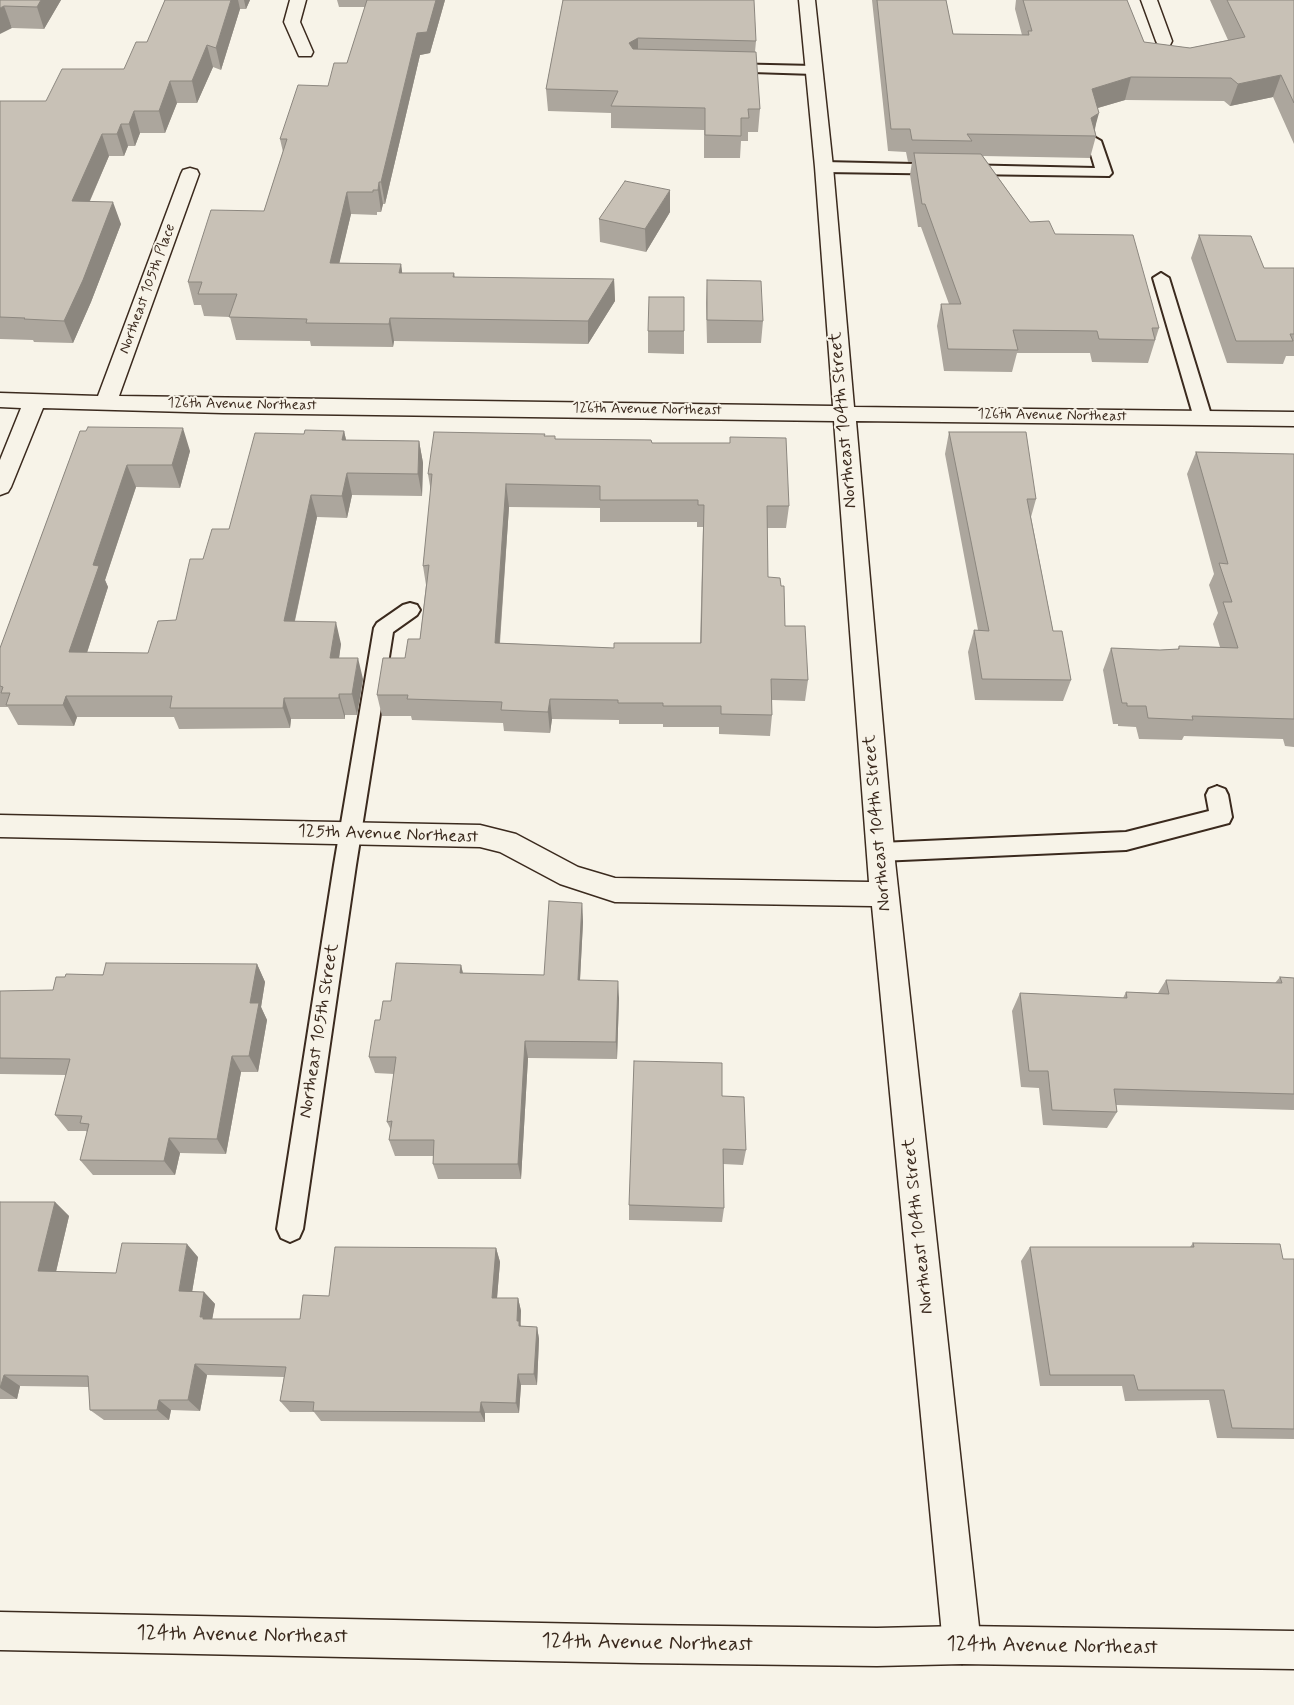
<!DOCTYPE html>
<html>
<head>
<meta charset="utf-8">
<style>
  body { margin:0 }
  canvas { display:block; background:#f7f3e8 }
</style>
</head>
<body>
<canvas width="1294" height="1705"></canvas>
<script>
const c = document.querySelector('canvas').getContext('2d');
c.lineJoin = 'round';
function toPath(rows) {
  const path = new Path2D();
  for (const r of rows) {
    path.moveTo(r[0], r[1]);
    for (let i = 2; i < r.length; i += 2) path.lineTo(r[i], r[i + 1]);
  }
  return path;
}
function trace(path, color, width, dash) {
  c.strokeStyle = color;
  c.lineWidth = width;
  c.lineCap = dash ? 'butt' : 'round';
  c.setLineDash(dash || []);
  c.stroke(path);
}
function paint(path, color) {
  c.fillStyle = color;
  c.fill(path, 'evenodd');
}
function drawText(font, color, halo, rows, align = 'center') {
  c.font = font + ' Mynerve,sans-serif';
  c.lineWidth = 4;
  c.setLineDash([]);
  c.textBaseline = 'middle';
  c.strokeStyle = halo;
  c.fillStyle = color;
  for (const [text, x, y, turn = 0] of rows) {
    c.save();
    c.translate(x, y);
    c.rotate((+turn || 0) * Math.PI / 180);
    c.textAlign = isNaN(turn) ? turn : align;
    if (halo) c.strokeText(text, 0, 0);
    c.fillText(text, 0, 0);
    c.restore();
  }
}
const lane = toPath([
  [726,64,814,66,821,70,814,74,721,71,719,68,726,64],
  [1094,137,1101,141,1112,173,1109,176,824,172,816,167,824,162,1095,168,1087,141,1094,137],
  [1161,273,1169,278,1212,418,1209,422,1203,424,1197,422,1194,418,1153,278,1161,273],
  [410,603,417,605,420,610,417,615,393,632,356,865,303,1229,299,1238,290,1242,281,1238,277,1229,334,865,374,628,377,623,403,605,410,603],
  [1217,786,1225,789,1228,795,1232,817,1229,823,1126,850,880,861,872,859,869,852,872,845,880,843,1126,832,1209,811,1206,795,1209,789,1217,786]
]);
const street = toPath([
  [290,0,306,0,300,22,313,52,311,56,299,56,284,22,290,0],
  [799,0,815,0,833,167,854,407,1294,412,1294,426,856,421,895,861,981,1645,975,1658,962,1664,949,1658,943,1645,872,906,615,902,560,884,500,852,480,847,0,837,0,815,480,825,516,834,578,867,615,878,869,882,834,421,223,413,43,408,11,487,8,492,0,495,0,460,21,408,0,407,0,393,98,396,181,174,183,170,190,168,197,170,199,174,119,396,833,406,815,167,799,0],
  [1141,0,1157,0,1172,41,1170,45,1164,46,1158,45,1156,41,1141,0]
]);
const secondary = toPath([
  [0,1612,640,1625,877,1628,962,1626,1294,1631,1294,1669,962,1664,877,1666,640,1663,0,1650,0,1612]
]);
const wall = toPath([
  [0,0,61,0,44,29,12,28],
  [165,0,250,0,246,9,240,9,221,70,213,67,197,103,177,103,165,133,140,133,135,146,128,146,124,156,109,156,90,201,121,224,91,302,73,343,34,342,33,340,0,339,0,101,46,101,124,69,147,42],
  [337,0,445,0,430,53,420,55,385,204,383,204,381,212,377,212,377,215,351,214,339,263,401,264,402,273,454,273,455,277,614,279,615,301,588,344,394,341,393,347,311,346,310,341,236,340,230,317,204,316,201,305,194,305,188,282,264,211,283,152,280,139,328,86,347,63,365,7,339,7],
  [563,0,756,41,755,52,760,109,758,132,748,132,748,141,741,141,740,158,704,158,704,130,611,128,611,113,548,111,546,89],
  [872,0,946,0,953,34,1022,35,1015,9,1016,0,1127,0,1144,42,1190,48,1228,40,1210,0,1294,0,1294,144,1273,97,1230,106,1224,101,1125,100,1098,108,1095,130,1096,136,1090,158,983,156,1030,222,1055,234,1159,328,1148,363,1092,362,1090,353,1017,353,1012,372,944,371,937,326,941,304,949,304,921,227,918,227,910,175,912,162,908,162,906,152,888,151],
  [670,212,646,252,600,242,599,219],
  [1199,235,1264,268,1294,268,1294,356,1286,356,1283,364,1227,363,1191,258],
  [707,280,763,321,761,343,707,343,706,303],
  [648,331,684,331,684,354,648,353],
  [80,431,190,451,180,488,136,487,105,580,108,587,87,653,148,653,176,620,203,559,229,529,304,434,344,431,346,440,419,441,423,463,422,496,352,495,347,518,317,517,295,621,341,644,339,658,363,679,357,715,345,715,345,719,291,719,290,728,179,729,174,717,77,717,74,726,18,725,8,707,0,707,0,648],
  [949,432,1036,499,1031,517,1053,631,1071,680,1063,701,975,700,968,652,974,630,978,630,945,454],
  [545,436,556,439,652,443,730,443,730,437,789,506,786,528,767,528,768,577,785,626,808,680,805,701,772,700,772,715,770,736,719,734,719,727,663,727,663,724,619,724,619,720,552,719,550,733,504,731,503,723,412,720,411,716,382,716,377,695,405,658,420,639,426,585,423,566,431,492,428,474],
  [509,507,600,508,600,522,697,522,697,527,703,527,700,643,614,648,500,643],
  [1196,452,1294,454,1294,747,1285,746,1283,739,1184,736,1182,740,1139,739,1136,727,1118,726,1118,724,1113,724,1103,670,1111,648,1160,650,1178,649,1179,646,1220,647,1213,624,1218,613,1209,585,1214,574,1187,474],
  [582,903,583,922,580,980,619,998,617,1059,528,1058,521,1179,438,1179,433,1164,433,1156,395,1156,389,1140,391,1130,387,1122,394,1074,375,1073,369,1057,380,1020,391,1001,461,965,463,973,544,975],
  [257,964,265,982,261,1007,267,1020,258,1072,241,1072,226,1154,180,1153,175,1175,93,1175,80,1160,87,1132,86,1131,68,1131,55,1115,66,1075,0,1074,0,991,53,990,65,977],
  [1280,977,1294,978,1294,1110,1116,1105,1117,1112,1107,1128,1043,1125,1039,1088,1021,1087,1012,1011,1020,993,1123,998,1126,992,1158,993,1166,980,1275,983],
  [722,1096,746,1150,743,1165,723,1164,724,1208,722,1222,629,1220,629,1205],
  [0,1202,55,1202,69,1216,56,1272,116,1273,198,1257,192,1292,204,1292,215,1304,212,1319,300,1319,329,1296,496,1248,500,1262,497,1298,518,1298,521,1311,521,1326,537,1327,539,1339,537,1385,521,1385,519,1413,485,1413,485,1422,321,1421,314,1412,290,1412,280,1401,284,1377,207,1375,200,1411,171,1410,169,1420,104,1420,90,1410,89,1387,20,1386,17,1399,0,1399],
  [1193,1243,1283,1259,1294,1259,1294,1439,1217,1438,1209,1400,1125,1401,1122,1386,1040,1386,1021,1261,1030,1247,1190,1247]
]);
const shadedWall = toPath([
  [41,0,61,0,44,29,37,7],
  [231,0,238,0,240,9,221,70,216,48],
  [244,0,250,0,246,9],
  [436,0,445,0,430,53,420,55,385,204,381,182,417,33],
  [4,6,12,28,0,34,0,8],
  [638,38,638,60,629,43],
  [207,45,213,67,197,103,192,81],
  [1281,75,1273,97,1230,106,1238,84],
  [1131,77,1125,100,1087,111,1092,89],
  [170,81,177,103,165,133,159,111],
  [134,111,140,133,135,146,129,124],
  [1099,113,1093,135,1091,118],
  [121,124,128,146,124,156,117,134],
  [102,134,109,156,80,223,72,201],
  [379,182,383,204,381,212,378,190],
  [670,190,670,212,646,252,645,229],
  [347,192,351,214,334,286,330,263],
  [113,202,121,224,91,302,73,343,64,321],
  [401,264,404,286,399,273],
  [614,279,615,301,588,344,588,321],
  [390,318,394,341,393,347,389,324],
  [183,428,190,451,180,488,172,465],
  [344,431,349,453,342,440],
  [419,441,423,463,422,496,418,474],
  [127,465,136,487,105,580,108,587,80,674,69,652,93,565],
  [347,473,352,495,347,518,342,496],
  [506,484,509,507,498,664,495,643],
  [311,495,317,517,290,642,284,621],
  [336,622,341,644,336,679,330,658],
  [358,658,363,679,357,715,352,694],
  [339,694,345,715,345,719,339,698],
  [66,696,77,717,74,726,63,705],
  [284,698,291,719,290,728,283,708],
  [550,699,552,719,550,733,548,712],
  [582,903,583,922,579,998,578,980],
  [257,964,265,982,261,1007,267,1020,258,1072,249,1056,250,1003],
  [461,965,465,983,460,973],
  [618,981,619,998,617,1059,616,1042],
  [525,1041,528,1058,521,1179,518,1164],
  [232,1056,241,1072,226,1154,217,1139],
  [169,1138,180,1153,175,1175,164,1161],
  [55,1202,69,1216,53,1284,38,1271],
  [187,1244,198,1257,190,1304,179,1291],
  [496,1248,500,1262,496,1310,492,1298],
  [204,1292,215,1304,211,1326,200,1317],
  [518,1298,521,1311,520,1324,523,1333,517,1321],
  [537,1327,539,1339,537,1385,534,1374],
  [195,1364,207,1375,200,1411,188,1400],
  [518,1374,521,1385,519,1413,516,1403],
  [4,1375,20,1386,17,1399,0,1388],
  [159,1400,171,1410,169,1420,157,1410],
  [481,1402,485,1413,485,1422,480,1412]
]);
const building = toPath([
  [0,0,41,0,37,7,4,6,0,8,0,0],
  [165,0,231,0,216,48,207,45,192,81,170,81,159,111,134,111,129,124,121,124,117,134,102,134,72,201,113,202,83,280,64,321,24,319,25,318,0,317,0,101,46,101,62,69,124,69,136,42,147,42,165,0],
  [367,0,436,0,427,32,417,33,381,182,379,182,378,190,373,190,373,192,347,192,330,263,401,264,399,273,454,273,453,277,614,279,588,321,390,318,389,324,306,323,307,319,229,317,237,294,198,294,202,282,188,282,211,210,264,211,287,139,280,139,298,85,328,86,334,63,347,63,367,0],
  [563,0,754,0,756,41,638,38,629,43,633,49,756,52,760,109,748,109,749,118,741,118,741,136,705,135,705,108,611,106,618,91,546,89,563,0],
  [877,0,946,0,953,34,1029,35,1028,31,1032,31,1023,0,1127,0,1144,42,1190,48,1245,37,1227,0,1294,0,1294,103,1281,75,1238,84,1231,78,1131,77,1092,89,1099,113,1091,118,1096,136,967,134,972,141,912,140,910,129,891,129,877,0],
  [914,153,981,154,1030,222,1049,221,1055,234,1133,235,1159,328,1152,328,1155,340,1099,339,1097,331,1013,330,1018,350,948,349,941,304,961,304,925,204,922,204,914,153],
  [625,181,670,190,645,229,599,219,625,181],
  [1199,235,1251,236,1264,268,1294,268,1294,334,1290,334,1293,341,1236,341,1199,235],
  [707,280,761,281,763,321,707,320,707,280],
  [649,297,684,297,684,331,648,331,649,297],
  [88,427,183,428,172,465,127,465,93,565,99,566,69,652,148,653,158,621,176,620,190,559,203,559,212,529,229,529,255,433,304,434,305,430,344,431,342,440,419,441,418,474,347,473,342,496,311,495,284,621,336,622,330,658,358,658,352,694,339,694,339,698,284,698,283,708,170,708,172,696,66,696,63,705,6,705,10,693,1,693,3,687,0,686,0,648,80,431,86,431,88,427],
  [434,432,545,434,544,436,555,436,555,439,651,440,652,443,730,443,730,437,786,438,789,506,767,506,768,577,780,578,781,586,784,586,785,626,805,626,808,680,771,679,772,715,721,714,721,706,663,706,663,703,618,703,618,700,550,699,548,712,501,710,502,702,407,699,408,695,377,695,383,658,405,658,408,639,420,639,429,565,423,566,432,474,428,474,434,432],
  [506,484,600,486,600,500,698,500,698,505,704,505,701,643,614,643,614,648,495,643,506,484],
  [949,432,1026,432,1036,499,1027,499,1053,631,1062,631,1071,680,982,679,974,630,989,631,949,432],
  [1196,452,1294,454,1294,719,1192,716,1193,720,1148,718,1146,706,1127,706,1127,703,1122,703,1111,648,1160,650,1179,649,1179,646,1238,648,1223,602,1232,602,1219,563,1228,564,1196,452],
  [549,901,582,903,578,980,618,981,616,1042,525,1041,518,1164,433,1164,434,1140,389,1140,392,1121,387,1122,396,1057,369,1057,375,1020,380,1020,383,1001,391,1001,396,963,461,965,460,973,544,975,549,901],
  [106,963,257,964,250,1003,259,1003,249,1056,232,1056,217,1139,169,1138,164,1161,80,1160,89,1124,80,1123,82,1116,55,1115,70,1059,0,1058,0,991,53,990,56,977,65,977,66,974,103,975,106,963],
  [1280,977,1294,978,1294,1094,1114,1089,1117,1112,1052,1110,1048,1071,1029,1071,1020,993,1127,998,1126,992,1169,994,1166,980,1282,983,1280,977],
  [634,1061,722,1063,722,1096,744,1097,746,1150,723,1149,724,1208,629,1205,634,1061],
  [0,1202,55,1202,38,1271,116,1273,122,1243,187,1244,179,1291,204,1292,200,1317,203,1317,203,1319,300,1319,303,1295,329,1296,335,1247,496,1248,492,1298,518,1298,517,1321,519,1321,519,1326,537,1327,534,1374,518,1374,516,1403,481,1402,480,1412,313,1411,314,1402,280,1401,286,1367,195,1364,188,1400,159,1400,157,1410,90,1410,88,1376,4,1375,0,1388,0,1202],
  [1193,1243,1280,1244,1283,1259,1294,1259,1294,1429,1232,1428,1224,1390,1138,1390,1134,1375,1050,1375,1030,1247,1194,1247,1193,1243]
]);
const farStreetnames = [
  ["Northeast 105th Place",148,289,-70],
  ["126th Avenue Northeast",242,405,1],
  ["126th Avenue Northeast",647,410,1],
  ["126th Avenue Northeast",1052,416,1]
];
const streetNames = [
  ["Northeast 104th Street",844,420,-95],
  ["Northeast 104th Street",878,823,-95],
  ["125th Avenue Northeast",388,835,2],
  ["Northeast 105th Street",320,1031,-81],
  ["Northeast 104th Street",919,1226,-96]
];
const nearStreetnames = [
  ["124th Avenue Northeast",242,1636,1],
  ["124th Avenue Northeast",647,1644,1],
  ["124th Avenue Northeast",1052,1647,1]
];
trace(lane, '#3b2a1e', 4);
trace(street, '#3b2a1e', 3);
trace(secondary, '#3b2a1e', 3);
paint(lane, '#f7f3e8');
paint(street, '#f7f3e8');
paint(secondary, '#f7f3e8');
paint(wall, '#aca69d');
paint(shadedWall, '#8c877f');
paint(building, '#c8c1b6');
trace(building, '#8c877f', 1);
drawText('15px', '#3b2a1e', '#f7f3e8', farStreetnames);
drawText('18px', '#3b2a1e', '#f7f3e8', streetNames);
drawText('21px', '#3b2a1e', '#f7f3e8', nearStreetnames);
</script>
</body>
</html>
